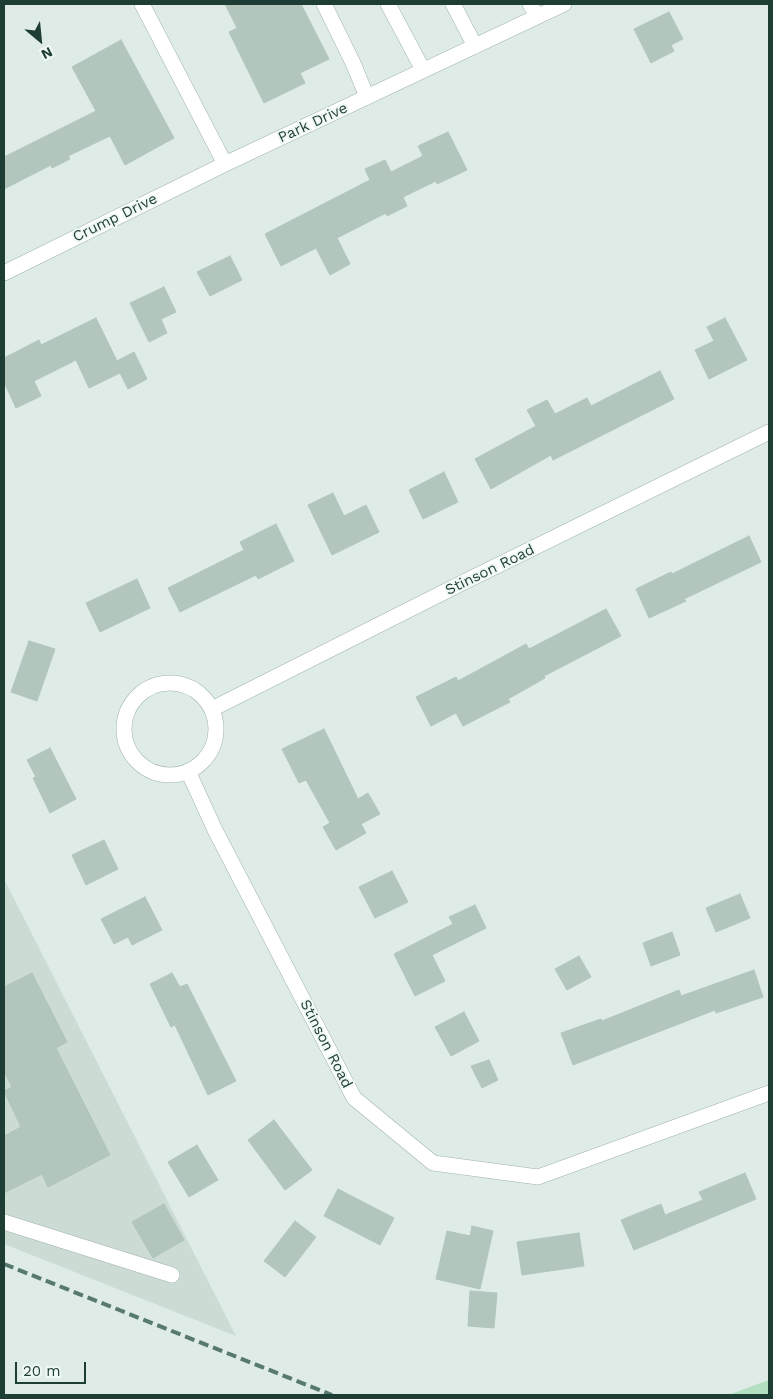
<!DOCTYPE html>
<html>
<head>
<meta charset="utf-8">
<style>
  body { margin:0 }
  #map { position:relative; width:773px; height:1399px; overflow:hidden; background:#deebe6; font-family:"Work Sans",sans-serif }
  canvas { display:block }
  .frame { position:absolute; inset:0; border:5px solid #1e3d34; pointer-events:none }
  .north { position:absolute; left:15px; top:15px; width:50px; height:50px; -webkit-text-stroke:4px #eff8f3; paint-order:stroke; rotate:152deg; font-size:14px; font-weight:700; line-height:20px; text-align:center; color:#1e3d34 }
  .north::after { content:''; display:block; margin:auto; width:18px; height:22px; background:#1e3d34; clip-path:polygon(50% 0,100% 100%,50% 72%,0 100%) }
  .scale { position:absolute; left:15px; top:1362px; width:71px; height:22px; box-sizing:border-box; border:2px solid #1e3d34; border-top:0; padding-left:6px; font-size:15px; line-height:18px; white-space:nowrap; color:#1e3d34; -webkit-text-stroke:4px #eff8f3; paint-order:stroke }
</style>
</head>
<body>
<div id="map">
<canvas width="773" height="1399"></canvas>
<div class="frame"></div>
<div class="north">N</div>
<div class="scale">20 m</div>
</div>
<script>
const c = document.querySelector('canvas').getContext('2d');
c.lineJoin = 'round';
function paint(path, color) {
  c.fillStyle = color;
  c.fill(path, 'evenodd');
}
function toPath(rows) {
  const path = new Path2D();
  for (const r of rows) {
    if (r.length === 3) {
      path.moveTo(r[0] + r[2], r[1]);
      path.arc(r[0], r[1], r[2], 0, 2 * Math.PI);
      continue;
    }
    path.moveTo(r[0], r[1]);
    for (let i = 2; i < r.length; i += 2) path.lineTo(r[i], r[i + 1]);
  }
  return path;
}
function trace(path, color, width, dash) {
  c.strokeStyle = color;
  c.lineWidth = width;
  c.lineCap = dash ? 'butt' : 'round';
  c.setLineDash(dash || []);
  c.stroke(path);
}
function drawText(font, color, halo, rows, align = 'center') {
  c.font = font + ' "Work Sans",sans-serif';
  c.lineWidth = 4;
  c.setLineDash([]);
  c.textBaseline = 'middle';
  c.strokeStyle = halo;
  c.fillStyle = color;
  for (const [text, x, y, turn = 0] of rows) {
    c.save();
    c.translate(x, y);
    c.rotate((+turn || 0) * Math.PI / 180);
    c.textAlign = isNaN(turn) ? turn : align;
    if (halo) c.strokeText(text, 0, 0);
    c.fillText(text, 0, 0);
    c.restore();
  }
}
const built = toPath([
  [4,879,236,1336,4,1244]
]);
const green = toPath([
  [769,1380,769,1395,728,1395]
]);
const building = toPath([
  [225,4,301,4,329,59,300,73,305,83,264,103,229,32,237,28,225,4],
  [669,12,683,39,671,45,674,51,651,63,634,29,669,12],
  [121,40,174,138,125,165,110,136,68,156,70,159,52,168,51,165,4,189,4,157,96,111,72,67,121,40],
  [448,132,467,170,437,184,436,181,403,197,407,206,387,216,386,213,337,238,350,264,330,275,316,248,281,266,265,234,370,180,365,169,385,160,391,172,423,156,418,146,448,132],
  [230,256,242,280,210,296,197,272,230,256],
  [164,287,176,312,161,319,167,333,149,342,130,303,164,287],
  [96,318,117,361,134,352,147,379,128,389,120,373,89,388,76,360,34,381,41,396,16,408,4,382,4,358,39,340,41,345,96,318],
  [725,318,747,360,709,379,695,350,714,341,707,327,725,318],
  [660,371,674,399,553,460,551,455,491,489,475,459,536,426,527,410,547,400,555,414,587,398,591,406,660,371],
  [444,472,458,502,423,519,409,490,444,472],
  [333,493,344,516,366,505,379,532,332,555,308,505,333,493],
  [276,524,294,561,258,579,256,575,180,612,168,588,244,550,240,542,276,524],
  [749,536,761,562,684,599,686,601,649,618,636,589,671,572,672,574,749,536],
  [137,579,150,608,100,632,86,603,137,579],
  [606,609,621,636,544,676,545,678,508,699,510,702,463,726,456,713,431,726,416,697,456,677,458,681,526,644,529,649,606,609],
  [29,641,55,649,37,701,11,692,29,641],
  [324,729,358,799,368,793,380,814,361,824,366,833,336,850,323,827,330,823,306,780,299,783,282,749,324,729],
  [50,748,76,799,50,813,33,778,36,777,27,760,50,748],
  [104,840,118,869,86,885,72,855,104,840],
  [392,871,408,902,375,918,359,887,392,871],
  [740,894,750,918,716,932,706,908,740,894],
  [145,897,162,930,132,945,128,937,114,944,101,919,145,897],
  [475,905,486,928,432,955,445,981,415,996,394,954,453,924,449,917,475,905],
  [672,932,680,955,651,966,643,943,672,932],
  [579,956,591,977,567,990,555,969,579,956],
  [754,970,763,997,716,1013,715,1010,573,1065,561,1033,601,1019,602,1021,679,990,681,996,754,970],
  [32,973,67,1042,56,1048,110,1155,48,1187,42,1174,4,1193,4,1136,21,1127,4,1091,12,1087,4,1071,4,987,32,973],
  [172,973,180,987,187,984,236,1081,208,1095,175,1025,171,1027,150,984,172,973],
  [464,1012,479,1041,451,1056,435,1027,464,1012],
  [489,1060,498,1080,482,1088,471,1066,489,1060],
  [274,1120,312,1170,285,1190,248,1140,274,1120],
  [197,1145,218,1180,189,1197,168,1162,197,1145],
  [745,1173,756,1199,634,1250,621,1220,661,1204,665,1215,703,1200,699,1192,745,1173],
  [338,1189,394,1218,380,1245,324,1216,338,1189],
  [164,1204,184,1240,153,1258,132,1222,164,1204],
  [295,1221,316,1237,285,1277,264,1261,295,1221],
  [472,1226,493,1231,480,1289,436,1279,447,1231,470,1236,472,1226],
  [579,1233,584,1266,522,1275,517,1242,579,1233],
  [470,1291,497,1293,494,1328,468,1326,470,1291]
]);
const service = toPath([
  [324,4,353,63,367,97],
  [388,4,423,70],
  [453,4,475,46],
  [530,4,537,16],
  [4,1222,172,1275]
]);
const minor = toPath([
  [142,4,225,164],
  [4,273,225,164,564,4],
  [170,729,46],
  [212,709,464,582,769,432],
  [188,771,215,830,354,1098,433,1163,538,1177,769,1093]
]);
const rail = toPath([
  [4,1264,332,1395]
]);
const streetNames = [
  ["Park Drive",313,123,-25],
  ["Crump Drive",115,218,-26],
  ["Stinson Road",490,570,-26],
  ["Stinson Road",326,1044,63]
];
paint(built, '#ccdbd4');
paint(green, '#b4dfc0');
paint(building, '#b3c6be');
trace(building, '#b0c6bd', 1);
trace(service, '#a1b3ad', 16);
trace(minor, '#a1b3ad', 16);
trace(service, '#fff', 15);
trace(minor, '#fff', 15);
trace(rail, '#587970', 4, [10, 5]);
drawText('15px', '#1e3d34', '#eff8f3', streetNames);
</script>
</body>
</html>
